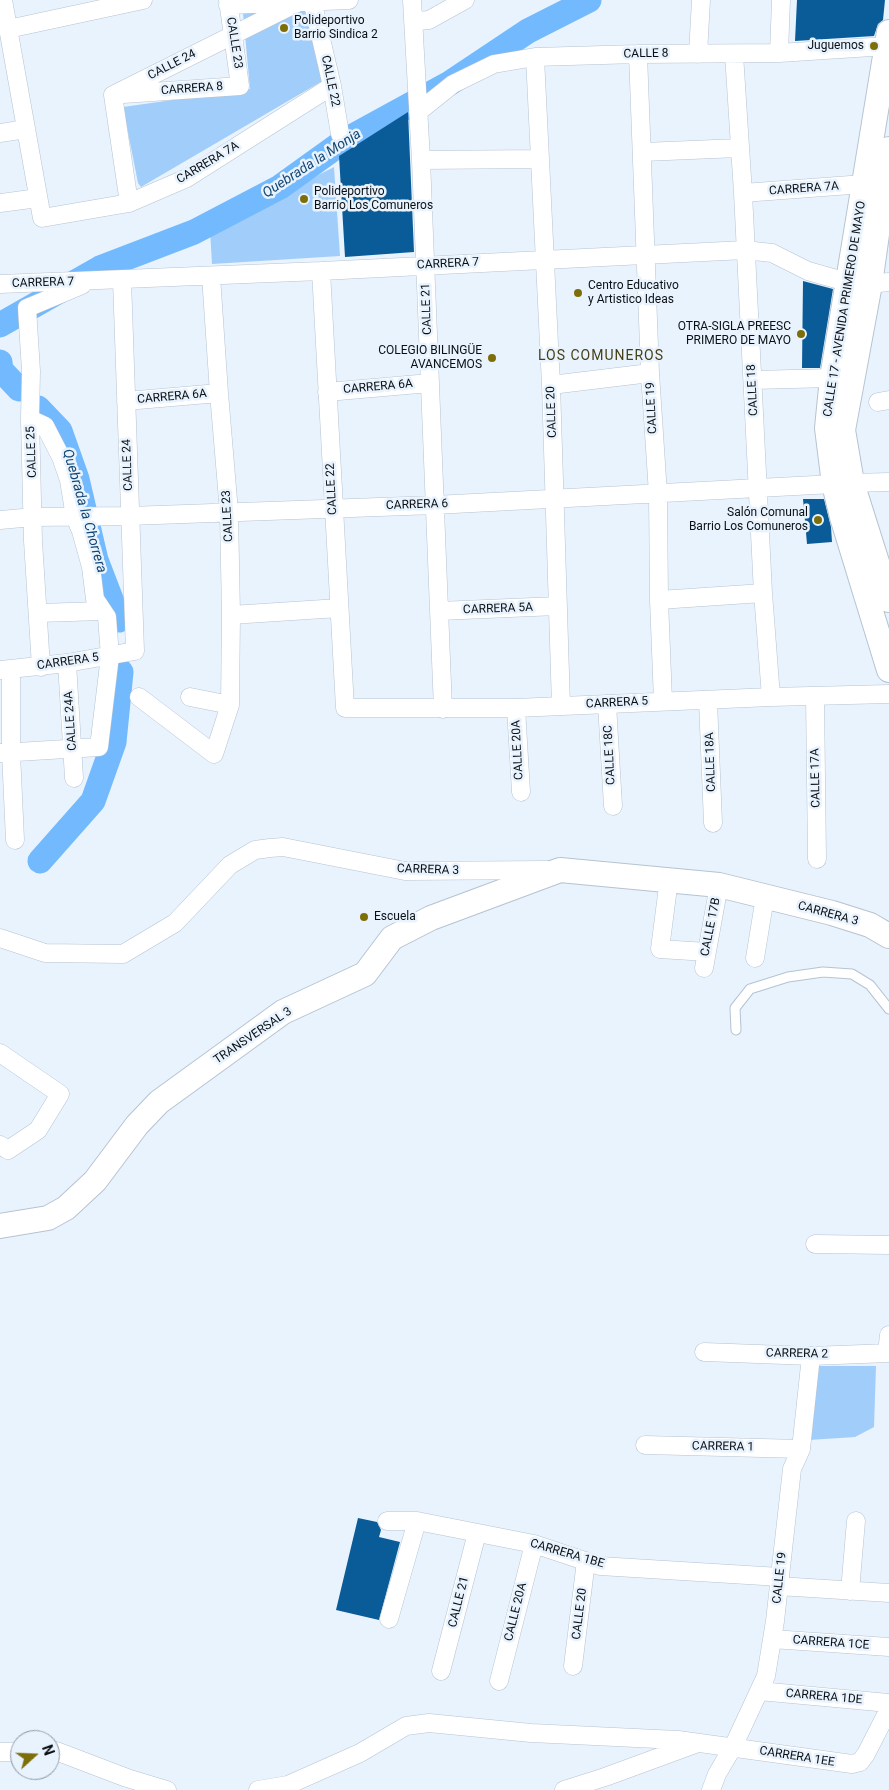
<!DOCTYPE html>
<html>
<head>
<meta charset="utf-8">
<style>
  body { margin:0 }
  #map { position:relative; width:889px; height:1790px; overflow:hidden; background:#e8f3fe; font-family:Roboto,sans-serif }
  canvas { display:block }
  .north { position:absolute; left:10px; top:1730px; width:50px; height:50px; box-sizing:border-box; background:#e8f3fe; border:1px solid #8f98a0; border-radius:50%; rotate:70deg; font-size:14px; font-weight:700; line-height:20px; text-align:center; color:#0a0f13 }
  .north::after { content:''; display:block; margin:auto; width:18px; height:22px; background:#7e6e0a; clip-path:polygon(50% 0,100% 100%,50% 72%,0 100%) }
</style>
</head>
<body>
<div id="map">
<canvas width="889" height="1790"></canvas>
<div class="north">N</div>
</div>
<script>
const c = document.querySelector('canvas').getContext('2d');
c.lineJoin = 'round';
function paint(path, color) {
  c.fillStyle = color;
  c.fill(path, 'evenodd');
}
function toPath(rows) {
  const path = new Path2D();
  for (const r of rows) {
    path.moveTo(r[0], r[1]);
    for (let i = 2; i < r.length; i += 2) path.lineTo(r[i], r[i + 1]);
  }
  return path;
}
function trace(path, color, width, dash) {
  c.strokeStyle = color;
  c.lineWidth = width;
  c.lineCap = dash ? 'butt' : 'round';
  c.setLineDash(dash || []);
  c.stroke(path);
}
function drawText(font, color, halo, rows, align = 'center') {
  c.font = font + ' Roboto,sans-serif';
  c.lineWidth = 5;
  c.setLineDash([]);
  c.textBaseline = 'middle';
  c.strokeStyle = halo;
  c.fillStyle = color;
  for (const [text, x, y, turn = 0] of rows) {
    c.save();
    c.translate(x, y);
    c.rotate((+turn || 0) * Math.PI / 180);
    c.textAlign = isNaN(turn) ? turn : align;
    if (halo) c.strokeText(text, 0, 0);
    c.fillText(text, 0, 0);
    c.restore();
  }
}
const green = toPath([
  [313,9,324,80,141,187,138,183,123,107,250,89,243,13],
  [334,167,340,256,212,264,210,230],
  [811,1366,876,1366,874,1427,855,1437,809,1440]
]);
const river = toPath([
  [0,325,100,268,194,232,280,187,344,141,450,83,528,31,589,0],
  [0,362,1,370,19,389],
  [38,408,60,431,77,479,96,560,119,620],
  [40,861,93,801,114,742,121,672]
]);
const building = toPath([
  [797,0,885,0,883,20,878,24,874,36,795,41],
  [408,112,414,252,345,257,339,156],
  [803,281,833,289,820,368,802,368],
  [803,499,824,499,831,527,832,542,807,544],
  [358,1518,377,1522,381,1530,379,1537,400,1542,379,1620,336,1610]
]);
const lane = toPath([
  [736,1030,735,1008,750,989,788,977,823,972,852,974,870,985,889,1009]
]);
const street = toPath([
  [3,0,42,218,129,203,187,178,332,86],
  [242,0,228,5,349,0],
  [312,0,332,86,340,134],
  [412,0,421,160,443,709],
  [413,18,418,21,429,20,465,0],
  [8,29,143,0],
  [779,53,781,0],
  [638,54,650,373,658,494,659,600,663,701],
  [698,54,701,0],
  [734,54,743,193,763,593,771,697],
  [535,57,551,385,561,706],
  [123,94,240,86,228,0],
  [418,112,453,84,494,64,535,57,638,54,779,53,887,46],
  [0,133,26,129],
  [643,152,739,148],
  [421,160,540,159],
  [743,193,864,184],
  [0,203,38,198],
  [129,203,113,95,303,0],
  [321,271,345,708,516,708,771,697,889,694],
  [0,284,321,271,745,250,772,253,808,271,847,282,870,284,889,282],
  [753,380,832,378],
  [551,385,650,373],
  [327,392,430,383],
  [126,401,219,393],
  [878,402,889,400],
  [852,483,889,482],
  [0,520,34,517,129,516,435,505,834,484],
  [659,600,763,593],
  [439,611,557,606],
  [38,613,102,611],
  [231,615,339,608],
  [67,663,74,778],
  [41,667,33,541,30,419,31,371,27,308,82,285],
  [0,670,67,663,135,651,122,280],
  [11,670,11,753,15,840],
  [815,696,817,859],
  [139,697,214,754,230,705,231,615,229,512,219,393,211,276],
  [190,697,230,705],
  [708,701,713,823],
  [607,704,613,806],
  [516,708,521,792],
  [0,753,99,747,110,656,107,617,95,599,91,567,81,531,75,517,69,480,61,457,45,426,30,419],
  [669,879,660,949,707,952],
  [0,938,45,953,123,954,175,923,230,865,255,850,270,848,283,847,405,871,547,870],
  [755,958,765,897],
  [704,968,719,885],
  [0,1053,60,1094,38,1130,8,1150,0,1145],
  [815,1244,889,1245],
  [704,1352,811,1356,889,1353],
  [887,1353,889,1335],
  [645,1445,801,1449],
  [387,1521,417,1521,534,1544,600,1566,780,1577],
  [779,1586,889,1593],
  [850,1591,856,1521],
  [389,1619,417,1521],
  [772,1639,889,1647],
  [573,1666,586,1561],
  [441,1671,477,1533],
  [499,1681,534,1544],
  [759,1691,889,1703],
  [50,1751,56,1751,127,1778,167,1790],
  [0,1752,20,1752],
  [258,1790,288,1785,360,1753,406,1726,429,1723,531,1733,678,1740,852,1764,860,1762,866,1754,889,1709],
  [564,1790,605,1777,695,1744],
  [711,1790,717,1774,733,1747,766,1676,775,1621,792,1469,801,1449,811,1356]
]);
const secondary = toPath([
  [889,32,832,378,827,428,834,484,842,517,889,670],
  [889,149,870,284,843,430,852,483,889,600],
  [0,1226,48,1218,66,1208,95,1181,137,1125,159,1102,283,1012,365,974,392,938,431,918,560,870,719,885,832,913,870,925,889,936]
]);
const markers = [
  [284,28,5,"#7e6e0a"],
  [874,46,5,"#7e6e0a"],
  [304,199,5,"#7e6e0a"],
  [578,293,5,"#7e6e0a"],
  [801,334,5,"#7e6e0a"],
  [492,358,5,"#7e6e0a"],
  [818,520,5,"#7e6e0a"],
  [364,917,5,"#7e6e0a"]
];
const poiNames = [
  ["Polideportivo",294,21],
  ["Barrio Sindica 2",294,35],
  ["Juguemos",864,46,"right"],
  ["Polideportivo",314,192],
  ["Barrio Los Comuneros",314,206],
  ["Centro Educativo",588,286],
  ["y Artistico Ideas",588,300],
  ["OTRA-SIGLA PREESC",791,327,"right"],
  ["PRIMERO DE MAYO",791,341,"right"],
  ["COLEGIO BILINGÜE",482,351,"right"],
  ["AVANCEMOS",482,365,"right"],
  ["Salón Comunal",808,513,"right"],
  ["Barrio Los Comuneros",808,527,"right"],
  ["Escuela",374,917]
];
const streetNames = [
  ["CALLE 23",234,43,81],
  ["CALLE 8",646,54,-1],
  ["CALLE 24",172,65,-27],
  ["CALLE 22",330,81,78],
  ["CARRERA 8",192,89,-4],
  ["CARRERA 7A",208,163,-31],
  ["CARRERA 7A",804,189,-4],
  ["CARRERA 7",448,264,-3],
  ["CARRERA 7",43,283,-2],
  ["CALLE 21",427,309,-92],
  ["CALLE 17 - AVENIDA PRIMERO DE MAYO",845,309,-81],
  ["CARRERA 6A",378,387,-5],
  ["CALLE 18",753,390,-93],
  ["CARRERA 6A",172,397,-5],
  ["CALLE 19",652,408,-93],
  ["CALLE 20",552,412,-92],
  ["CALLE 25",32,452,-92],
  ["CALLE 24",128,465,-92],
  ["CALLE 22",332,489,-93],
  ["CARRERA 6",417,505,-2],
  ["CALLE 23",228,516,-93],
  ["CARRERA 5A",498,609,-2],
  ["CARRERA 5",68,662,-8],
  ["CARRERA 5",617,703,-3],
  ["CALLE 24A",71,721,-94],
  ["CALLE 20A",518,750,-93],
  ["CALLE 18C",610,755,-93],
  ["CALLE 18A",711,762,-92],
  ["CALLE 17A",816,778,-91],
  ["CARRERA 3",428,870,2],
  ["CARRERA 3",828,914,15],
  ["CALLE 17B",711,927,-79],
  ["TRANSVERSAL 3",253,1036,-34],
  ["CARRERA 2",797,1354,1],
  ["CARRERA 1",723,1447,1],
  ["CARRERA 1BE",567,1554,16],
  ["CALLE 19",780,1578,-84],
  ["CALLE 21",459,1602,-76],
  ["CALLE 20A",516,1612,-76],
  ["CALLE 20",580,1614,-83],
  ["CARRERA 1CE",831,1643,4],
  ["CARRERA 1DE",824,1697,5],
  ["CARRERA 1EE",797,1757,9]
];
const waterNames = [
  ["Quebrada la Monja",312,164,-33],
  ["Quebrada la Chorrera",84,511,74]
];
const neighbourhoodNames = [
  ["LOS COMUNEROS",601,356]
];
paint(green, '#a1cdfa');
trace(river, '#72bafd', 25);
paint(building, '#0a5c99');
trace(lane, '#b6c3d0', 11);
trace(street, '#b6c3d0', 19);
trace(secondary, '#b6c3d0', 26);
trace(lane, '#fff', 9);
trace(street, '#fff', 18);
trace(secondary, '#fff', 24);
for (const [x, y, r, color] of markers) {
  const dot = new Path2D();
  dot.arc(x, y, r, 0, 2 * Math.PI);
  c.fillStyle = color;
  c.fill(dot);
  trace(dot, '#e8f3fe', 2);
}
drawText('12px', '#0a0f13', '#e8f3fe', poiNames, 'left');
drawText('12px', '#0a0f13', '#e8f3fe', streetNames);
drawText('italic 14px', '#134672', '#e8f3fe', waterNames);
c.letterSpacing = '1px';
drawText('14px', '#473f16', '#e8f3fe', neighbourhoodNames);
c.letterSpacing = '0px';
</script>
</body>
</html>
